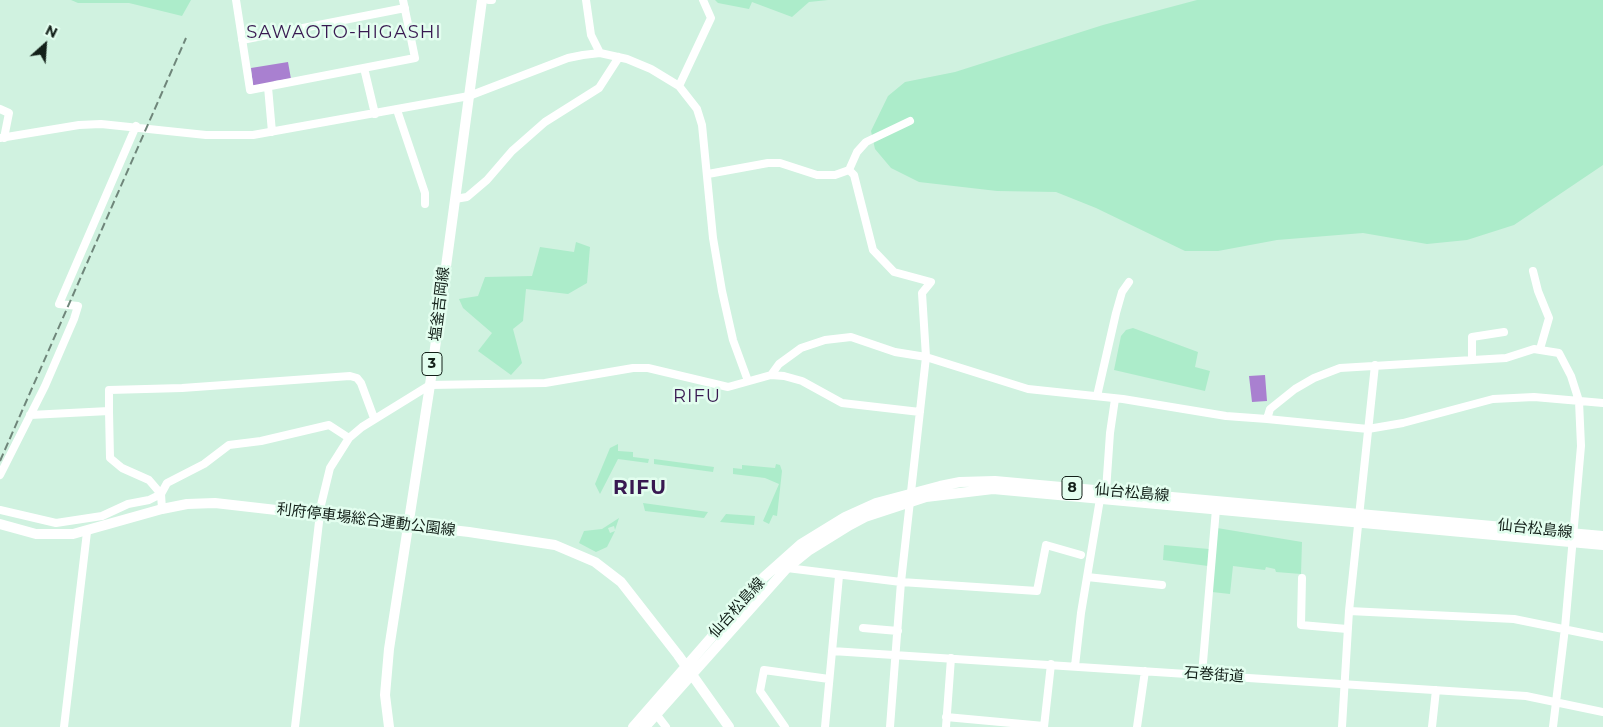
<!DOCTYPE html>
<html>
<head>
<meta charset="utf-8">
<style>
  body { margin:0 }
  #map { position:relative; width:1603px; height:727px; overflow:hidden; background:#d0f2e0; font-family:Montserrat,sans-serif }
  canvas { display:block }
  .north { position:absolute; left:20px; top:20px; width:50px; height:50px; -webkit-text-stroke:4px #e3feef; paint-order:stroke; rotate:26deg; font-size:14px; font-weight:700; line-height:20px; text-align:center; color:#132019 }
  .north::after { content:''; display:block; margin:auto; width:18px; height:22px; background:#132019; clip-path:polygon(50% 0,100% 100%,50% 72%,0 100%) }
</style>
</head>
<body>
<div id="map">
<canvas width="1603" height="727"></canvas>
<div class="north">N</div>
</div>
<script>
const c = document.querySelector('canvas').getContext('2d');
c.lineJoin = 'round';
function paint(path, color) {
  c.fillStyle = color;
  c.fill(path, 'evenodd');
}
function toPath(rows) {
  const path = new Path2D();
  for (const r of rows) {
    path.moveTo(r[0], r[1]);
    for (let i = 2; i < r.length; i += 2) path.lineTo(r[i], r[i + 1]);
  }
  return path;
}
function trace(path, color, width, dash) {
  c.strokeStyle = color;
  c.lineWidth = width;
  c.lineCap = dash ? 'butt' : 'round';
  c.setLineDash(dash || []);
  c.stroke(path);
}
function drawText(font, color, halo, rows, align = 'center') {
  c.font = font + ' Montserrat,"Noto Sans JP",sans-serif';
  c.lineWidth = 5;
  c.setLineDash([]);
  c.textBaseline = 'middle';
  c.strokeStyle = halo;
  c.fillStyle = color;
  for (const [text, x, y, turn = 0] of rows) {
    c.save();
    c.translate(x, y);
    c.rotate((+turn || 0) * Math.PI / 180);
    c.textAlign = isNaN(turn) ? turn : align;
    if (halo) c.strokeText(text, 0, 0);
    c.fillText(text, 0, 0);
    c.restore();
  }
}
const green = toPath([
  [71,0,191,0,182,16,129,3,78,3],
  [715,0,828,0,809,2,792,17,752,2,749,9,718,3],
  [1197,0,1603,0,1603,165,1514,225,1467,240,1427,244,1363,233,1277,240,1218,251,1185,251,1096,208,1056,192,997,191,919,182,891,168,875,149,871,131,888,96,905,82,955,72,1103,25],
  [576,242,590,247,587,283,568,294,526,289,523,321,513,329,522,363,511,375,478,351,492,333,463,308,459,299,478,296,485,277,532,276,540,247,574,252],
  [1133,328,1198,352,1195,367,1210,371,1205,391,1114,370,1121,336,1126,330],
  [618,444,618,451,633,452,633,457,649,459,648,463,618,459,600,494,595,484,610,448],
  [654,459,714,467,713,472,654,464],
  [776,464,780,465,782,471,777,516,773,515,769,524,763,521,779,484,765,478,733,474,733,468,742,469,742,465,775,468],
  [643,503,708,512,704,518,645,511],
  [726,514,755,516,754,525,720,522],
  [619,518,615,530,614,526,608,528,610,533,615,531,607,547,596,552,579,543,584,531,602,529],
  [1217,528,1302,542,1301,574,1276,572,1275,569,1266,567,1265,570,1233,566,1230,594,1212,592],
  [1164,545,1209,549,1208,566,1163,560]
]);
const water = toPath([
  [288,62,291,79,274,81,273,84,256,88,253,85,251,68],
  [1265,375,1267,401,1252,402,1249,376]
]);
const minor = toPath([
  [236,0,250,90,415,58,403,0],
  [489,0,492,0],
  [586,0,591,35,600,53],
  [242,40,405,8],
  [364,68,375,114],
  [679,86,711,18,703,0],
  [268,87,272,132],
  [0,109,9,113,4,138],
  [397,110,425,193,425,204],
  [0,138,79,125,101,124,206,135,253,135,469,96,568,58,583,55,600,53,627,59,651,69,679,86,697,109,702,125,713,238,722,291,733,340,748,381],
  [849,170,854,175,873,250,894,272,931,282,922,293,926,357,901,582,890,727],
  [708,174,768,163,780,163,817,175,835,175,849,170,857,152,866,142,910,121],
  [455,199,467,197,487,180,512,151,545,122,599,88,619,57],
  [1533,271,1538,291,1549,318,1540,349],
  [1472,360,1472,337,1504,332],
  [771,375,779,364,801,348,825,340,851,337,895,352,926,357,1028,389,1123,399,1226,416,1267,419,1270,409,1295,389,1314,378,1340,368,1506,358,1534,349,1559,353,1571,376,1579,401,1581,446,1565,628,1553,727],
  [1097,396,1116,313,1122,292,1129,282],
  [109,411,110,458,122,468,149,480,161,494,162,509],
  [30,415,109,411,109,390,182,388,350,376,357,378,361,383,374,418],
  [1267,419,1368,429,1403,423,1493,399,1534,397,1603,403],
  [0,475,45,386,74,319,78,306,59,304,136,126],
  [1106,491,1110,433,1115,399],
  [0,510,56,523,102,516,128,504,149,500,161,494,167,483,204,464,229,445,261,441,329,425,349,438],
  [787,568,901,582,1037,591,1046,545,1081,555],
  [1087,577,1162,585],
  [1302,578,1301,625,1347,629],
  [1349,611,1514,619,1603,637],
  [863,628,898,631],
  [832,651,1526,696,1603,712],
  [1075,666,1081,613,1100,499],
  [1202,674,1216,509],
  [656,714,666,727],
  [946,717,1044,726],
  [64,727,87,532],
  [295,727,321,505,330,468,349,438,362,427,430,385,545,383,633,368,648,368,728,387,771,375,784,376,802,381,842,403,920,412],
  [785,727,760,691,764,670,829,679],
  [825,727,839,576],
  [946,727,951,658],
  [1044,727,1051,664],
  [1137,727,1145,671],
  [1342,727,1349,611,1375,365],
  [1432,727,1436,690]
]);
const major = toPath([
  [0,524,36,534,73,534,162,509,187,504,215,503,469,532,555,545,595,562,621,582,678,655,729,727],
  [389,727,385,695,389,649,430,385,482,0],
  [633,727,764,577,801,544,845,517,876,503,940,486,960,482,995,481,1603,536],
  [645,727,787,568,808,551,850,525,865,517,926,497,993,489,1603,545]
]);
const rail = toPath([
  [0,461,186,38]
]);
const shields = [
  [432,364,20],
  [1072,488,20]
];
const shieldNames = [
  ["3",432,364],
  ["8",1072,488]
];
const streetNames = [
  ["塩釜吉岡線",440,304,-83],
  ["仙台松島線",1132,493,5],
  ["利府停車場総合運動公園線",366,520,7],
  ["仙台松島線",1535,529,6],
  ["仙台松島線",737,608,-48],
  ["石巻街道",1214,675,4]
];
const quarterNames = [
  ["SAWAOTO-HIGASHI",344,33],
  ["RIFU",697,397]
];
const districtNames = [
  ["RIFU",640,488]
];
paint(green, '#acecca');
paint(water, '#a980d0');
trace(minor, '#fff', 8);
trace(major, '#fff', 10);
trace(rail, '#6f867a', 2, [8, 4]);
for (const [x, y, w] of shields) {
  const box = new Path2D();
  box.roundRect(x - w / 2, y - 11.5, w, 23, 4);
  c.fillStyle = '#e3feef';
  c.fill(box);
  trace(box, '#132019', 1);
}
drawText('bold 14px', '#132019', null, shieldNames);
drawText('15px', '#132019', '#e3feef', streetNames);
c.letterSpacing = '1px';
drawText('18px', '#381951', '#e3feef', quarterNames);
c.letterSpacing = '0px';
c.letterSpacing = '1px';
drawText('bold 20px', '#381951', '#e3feef', districtNames);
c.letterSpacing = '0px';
</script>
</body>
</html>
